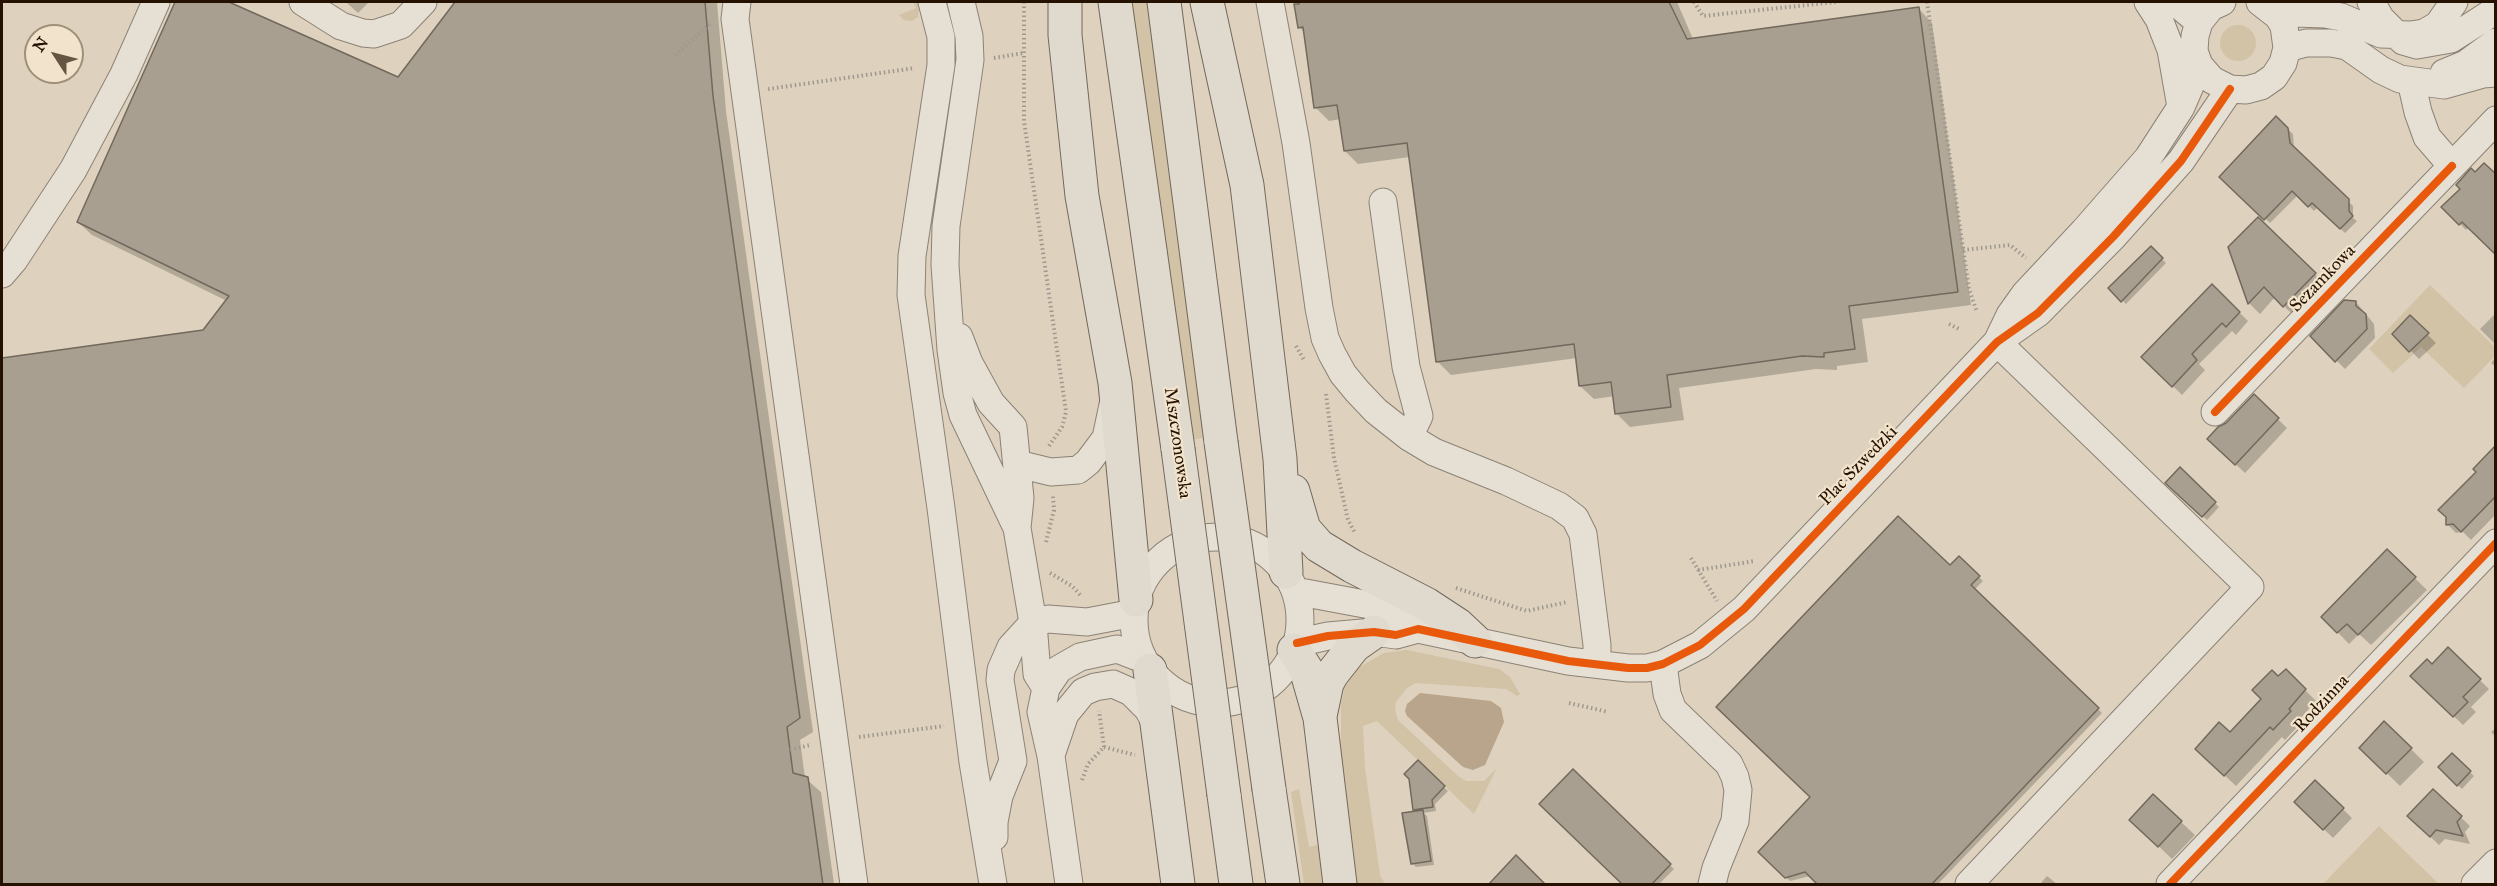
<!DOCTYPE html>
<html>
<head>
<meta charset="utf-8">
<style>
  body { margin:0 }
  #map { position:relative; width:2497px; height:886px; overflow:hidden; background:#ded2be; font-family:"IM FELL Great Primer",serif }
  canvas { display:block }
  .frame { position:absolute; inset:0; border:3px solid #251100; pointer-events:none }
  .north { position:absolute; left:24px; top:24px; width:60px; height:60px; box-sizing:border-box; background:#f2e4cc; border:2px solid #a0907a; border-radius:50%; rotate:306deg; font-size:16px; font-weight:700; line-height:24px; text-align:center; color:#251100 }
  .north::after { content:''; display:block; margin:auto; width:21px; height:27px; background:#665542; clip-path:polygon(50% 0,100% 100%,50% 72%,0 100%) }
</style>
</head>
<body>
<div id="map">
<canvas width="2497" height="886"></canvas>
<div class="frame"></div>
<div class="north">N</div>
</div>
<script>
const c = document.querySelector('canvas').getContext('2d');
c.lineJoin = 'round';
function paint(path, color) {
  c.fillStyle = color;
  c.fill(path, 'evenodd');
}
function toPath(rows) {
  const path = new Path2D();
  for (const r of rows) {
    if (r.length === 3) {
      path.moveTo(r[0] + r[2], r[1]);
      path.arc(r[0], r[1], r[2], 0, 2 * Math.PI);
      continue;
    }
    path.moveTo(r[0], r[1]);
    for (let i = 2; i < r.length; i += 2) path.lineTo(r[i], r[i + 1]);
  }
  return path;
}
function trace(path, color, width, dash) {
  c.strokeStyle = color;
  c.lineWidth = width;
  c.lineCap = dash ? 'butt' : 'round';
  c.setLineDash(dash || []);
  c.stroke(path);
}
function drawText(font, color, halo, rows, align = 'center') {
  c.font = font + ' "IM FELL Great Primer",serif';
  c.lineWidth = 4.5;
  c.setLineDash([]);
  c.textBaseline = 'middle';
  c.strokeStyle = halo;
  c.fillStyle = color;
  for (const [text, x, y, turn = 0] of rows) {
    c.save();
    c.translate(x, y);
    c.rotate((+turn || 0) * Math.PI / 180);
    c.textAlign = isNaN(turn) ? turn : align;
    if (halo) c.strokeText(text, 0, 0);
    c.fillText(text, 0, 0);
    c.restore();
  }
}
const green = toPath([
  [913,2,920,2,918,17,912,21,904,20,899,15,916,8],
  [1131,2,1148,2,1195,351,1203,438,1190,440],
  [2238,43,18],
  [2430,285,2495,347,2496,355,2464,388,2421,347,2393,373,2369,349],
  [1407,650,1499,669,1510,677,1520,694,1517,696,1506,689,1416,683,1407,688,1396,702,1395,710,1398,720,1458,776,1466,781,1484,781,1497,768,1474,814,1377,721,1363,726,1365,768,1380,875,1385,884,1354,884,1335,751,1341,738,1341,704,1345,687,1358,668,1384,653],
  [1299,789,1309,847,1323,844,1328,884,1304,884,1291,792],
  [2379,826,2439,884,2323,884]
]);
const water = toPath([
  [1420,693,1491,701,1501,708,1504,722,1485,765,1473,770,1463,767,1407,716,1405,711,1407,704]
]);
const shadow = toPath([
  [176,2,225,2,399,79,457,2,717,2,726,111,813,732,800,740,805,778,821,792,834,884,2,884,2,360,203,331,227,301,92,235,78,222],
  [346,2,369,2,358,13],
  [1301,2,1677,2,1693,39,1919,9,1932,23,1971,305,1862,319,1868,362,1837,366,1837,370,1816,369,1679,388,1684,420,1630,427,1617,414,1615,396,1594,399,1580,386,1577,358,1451,375,1437,361,1410,157,1358,164,1345,151,1341,119,1329,121,1315,107,1305,33,1299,27],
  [2276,118,2293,134,2294,149,2353,206,2353,218,2357,221,2345,233,2318,207,2314,211,2298,195,2270,223,2221,177],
  [2443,207,2469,227,2466,230],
  [2258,219,2326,285,2295,317,2275,297,2260,314,2249,303,2230,248],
  [2151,248,2166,263,2126,304,2110,288],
  [2212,286,2248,321,2236,335,2232,331,2199,364,2205,370,2182,395,2143,357],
  [2356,302,2374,324,2375,338,2345,369,2312,336],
  [2496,313,2496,345,2480,329],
  [2410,317,2436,343,2419,359,2394,334],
  [2496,357,2496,367,2491,363],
  [2254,396,2287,428,2245,473,2209,439,2227,424],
  [2496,447,2496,514,2471,540,2463,532,2456,533,2447,524],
  [2180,469,2219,507,2207,520,2168,483],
  [2387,551,2427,590,2371,645,2359,634,2349,644,2323,617],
  [1959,558,1983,581,1974,590,2102,713,1938,884,1820,884,1810,876,1790,881,1760,852,1812,797,1950,567],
  [2448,649,2489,689,2471,707,2476,712,2463,725,2412,676,2432,666],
  [2286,671,2316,701,2298,721,2301,723,2285,740,2282,737,2236,786,2208,760],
  [2496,728,2496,737,2491,732],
  [2361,748,2411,749,2424,762,2400,786],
  [2452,755,2474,776,2462,789,2440,767],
  [1418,762,1448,791,1435,804,1436,811,1423,813,1427,816,1434,865,1416,867,1412,863,1418,813,1415,809],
  [1573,771,1674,869,1659,884,1625,884],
  [2315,782,2352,818,2333,838,2296,802],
  [2433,791,2470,826,2465,832,2470,844,2445,839,2439,845,2409,816],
  [2153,796,2195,835,2172,859,2145,833],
  [2047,876,2057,884,2040,884]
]);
const building = toPath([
  [175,2,229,2,398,77,455,2,705,2,713,96,800,718,787,727,793,773,808,777,823,885,2,885,2,358,203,330,229,296,77,222,175,2],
  [1299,2,1669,2,1687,39,1919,7,1958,292,1849,306,1855,349,1824,353,1824,357,1802,356,1667,375,1671,407,1615,414,1611,382,1579,386,1574,344,1436,362,1407,143,1344,151,1337,105,1314,108,1303,27,1298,28,1294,4,1299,4,1299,2],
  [2276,116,2288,128,2290,143,2349,199,2349,211,2353,216,2340,229,2312,203,2308,207,2292,191,2264,220,2219,177,2276,116],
  [2484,163,2496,174,2496,255,2462,222,2459,225,2441,207,2460,189,2456,185,2471,168,2475,172,2484,163],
  [2258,217,2316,273,2283,307,2264,287,2248,304,2228,247,2258,217],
  [2151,246,2163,258,2121,302,2108,288,2151,246],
  [2212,284,2240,312,2226,327,2222,323,2192,354,2197,360,2172,387,2141,357,2212,284],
  [2344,300,2356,301,2356,306,2366,314,2367,329,2335,362,2310,336,2344,300],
  [2410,315,2429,333,2409,352,2392,334,2410,315],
  [2254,394,2279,418,2235,465,2207,439,2218,427,2226,423,2254,394],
  [2496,445,2496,496,2461,532,2453,524,2446,525,2446,517,2438,510,2476,472,2473,469,2496,445],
  [2180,467,2216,502,2202,517,2165,483,2180,467],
  [1898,516,1950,565,1959,556,1980,576,1971,585,2099,708,1931,885,1818,885,1805,872,1785,878,1758,852,1810,797,1716,707,1898,516],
  [2387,549,2416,577,2358,635,2347,624,2337,633,2321,617,2387,549],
  [2448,647,2481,679,2463,697,2468,702,2453,717,2410,676,2427,659,2432,664,2448,647],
  [2286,669,2306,689,2289,709,2291,711,2273,730,2270,727,2224,776,2195,749,2219,722,2230,732,2261,699,2252,690,2272,670,2278,676,2286,669],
  [2384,721,2412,748,2386,774,2359,748,2384,721],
  [2452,753,2471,771,2457,786,2438,767,2452,753],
  [1418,760,1445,786,1432,800,1433,807,1413,810,1409,779,1404,774,1418,760],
  [1573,769,1671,864,1651,885,1623,885,1539,804,1573,769],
  [2315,780,2344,808,2323,830,2294,802,2315,780],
  [2433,789,2462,816,2457,822,2463,836,2436,830,2430,837,2407,816,2433,789],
  [2153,794,2182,821,2158,847,2129,820,2153,794],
  [1423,810,1431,861,1411,864,1402,813,1423,810],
  [1516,855,1546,885,1488,885,1516,855]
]);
const path = toPath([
  [1024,2,1024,121,1066,412,1062,427,1049,446],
  [1694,2,1703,16,1836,2],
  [1927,2,1969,289,1977,312],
  [675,55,710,24],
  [994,58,1023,53],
  [768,89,915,68],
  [1963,250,2010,245,2026,258],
  [1949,324,1961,330],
  [1296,346,1304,360],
  [1326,394,1334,458,1348,520,1355,533],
  [1046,542,1054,510,1053,496],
  [1691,558,1717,601],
  [1698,570,1755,561],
  [1050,573,1072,586,1082,597],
  [1456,588,1527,611,1567,602],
  [1569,703,1608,712],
  [859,737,944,726],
  [1104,747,1135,755],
  [790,750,810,745],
  [1082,780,1088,764,1104,747,1099,711]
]);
const minor = toPath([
  [303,2,341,26,363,33,374,34,401,25,423,2],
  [737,2,735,19,854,884],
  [932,2,941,37,941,65,912,256,911,295,941,508,973,762,993,884],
  [961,2,969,36,970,60,946,226,945,265,951,350,957,393,963,415,1017,528,1033,623,1037,674,1046,688],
  [1270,2,1296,143,1319,308,1325,338,1332,354,1343,374,1357,391,1376,411,1409,437,1434,452,1506,481,1559,506,1575,518,1583,534,1597,645,1597,664],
  [2148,2,2159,19,2171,50,2181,107],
  [2175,2,2199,22],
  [2222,2,2211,7,2199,22,2195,36,2194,51,2199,65,2212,80,2230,89,2246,90,2261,86,2274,77,2283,63,2287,48,2284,26,2278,16,2260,2],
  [2371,2,2381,19,2403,41,2417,45,2451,39,2496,10],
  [2278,16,2294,13,2325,14,2341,17,2381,34,2410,35,2424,33,2438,25,2454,2],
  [2287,48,2306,43,2331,43,2347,46,2381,70,2400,79,2444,85,2483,74,2496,73],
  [2444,73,2466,64,2496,42],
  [2411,81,2418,112,2427,137,2452,166,2496,120],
  [1383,202,1406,367,1419,416,1409,437],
  [2,274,14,260,73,170,124,74,156,2],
  [959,337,969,363,991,403,1013,427,1020,498,1017,528],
  [1998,340,2010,315,2025,294,2084,231,2148,158,2181,107,2199,65],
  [2215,412,2452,166],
  [1018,464,1051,472,1078,470,1088,462,1106,438,1113,405],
  [1217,620,83],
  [1295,591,1375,606,1406,618,1418,629],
  [1297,643,1328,636,1374,632,1396,635,1418,629,1568,661,1628,668,1647,668,1663,664,1700,645,1744,609,1997,342,2038,313,2113,237,2181,161,2230,89],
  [1663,664,1667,694,1673,710,1729,764,1735,777,1738,790,1735,821,1716,868,1712,884],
  [1051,755,1065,714,1083,692,1095,687,1113,684,1131,692,1148,709,1156,724],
  [994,837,994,822,999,796,1013,761,1000,680,1001,670,1011,647,1033,623,1048,619,1087,622,1134,613],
  [1069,884,1051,756,1041,712,1046,688,1059,669,1080,657,1117,649,1143,659],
  [1969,884,2250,587,1997,342],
  [2170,884,2496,543],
  [2475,884,2496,863]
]);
const major = toPath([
  [1065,2,1065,35,1082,196,1115,383,1136,600],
  [1115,2,1178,449],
  [1164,2,1221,442],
  [1207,2,1247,185,1280,459,1286,572],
  [1293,491,1304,529,1319,546,1352,566,1426,604,1458,625,1475,641],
  [1294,650,1306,669,1320,718,1340,884],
  [1150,670,1178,884],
  [1320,716,1327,683,1332,674,1354,646,1374,632],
  [1269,789,1283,884],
  [1224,795,1236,884]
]);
const majorBridge = toPath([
  [1221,442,1269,789],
  [1178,449,1224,795]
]);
const cycleway = toPath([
  [2215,412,2452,166],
  [1297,643,1328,636,1374,632,1396,635,1418,629,1568,661,1628,668,1647,668,1663,664,1700,645,1744,609,1997,342,2038,313,2113,237,2181,161,2230,89],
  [2170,884,2496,543]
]);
const streetNames = [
  ["Sezamkowa",2323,279,-46],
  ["Mszczonowska",1177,443,82],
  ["Plac Szwedzki",1859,466,-46],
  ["Rodzinna",2322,704,-47]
];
paint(green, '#d2c2a6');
paint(water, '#b8a58b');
paint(shadow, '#0003');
paint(building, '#a89f91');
trace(building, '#72685c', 1.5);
trace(minor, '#8c8275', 29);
trace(major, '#72685c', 35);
trace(path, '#9f988e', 4, [1.5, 3]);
trace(minor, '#e5dfd4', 27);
trace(major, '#e0d9cd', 33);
trace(majorBridge, '#72685c', 35, []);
trace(majorBridge, '#e0d9cd', 33);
trace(cycleway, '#e8590c', 8);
drawText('18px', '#251100', '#f2e4cc', streetNames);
</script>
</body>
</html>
